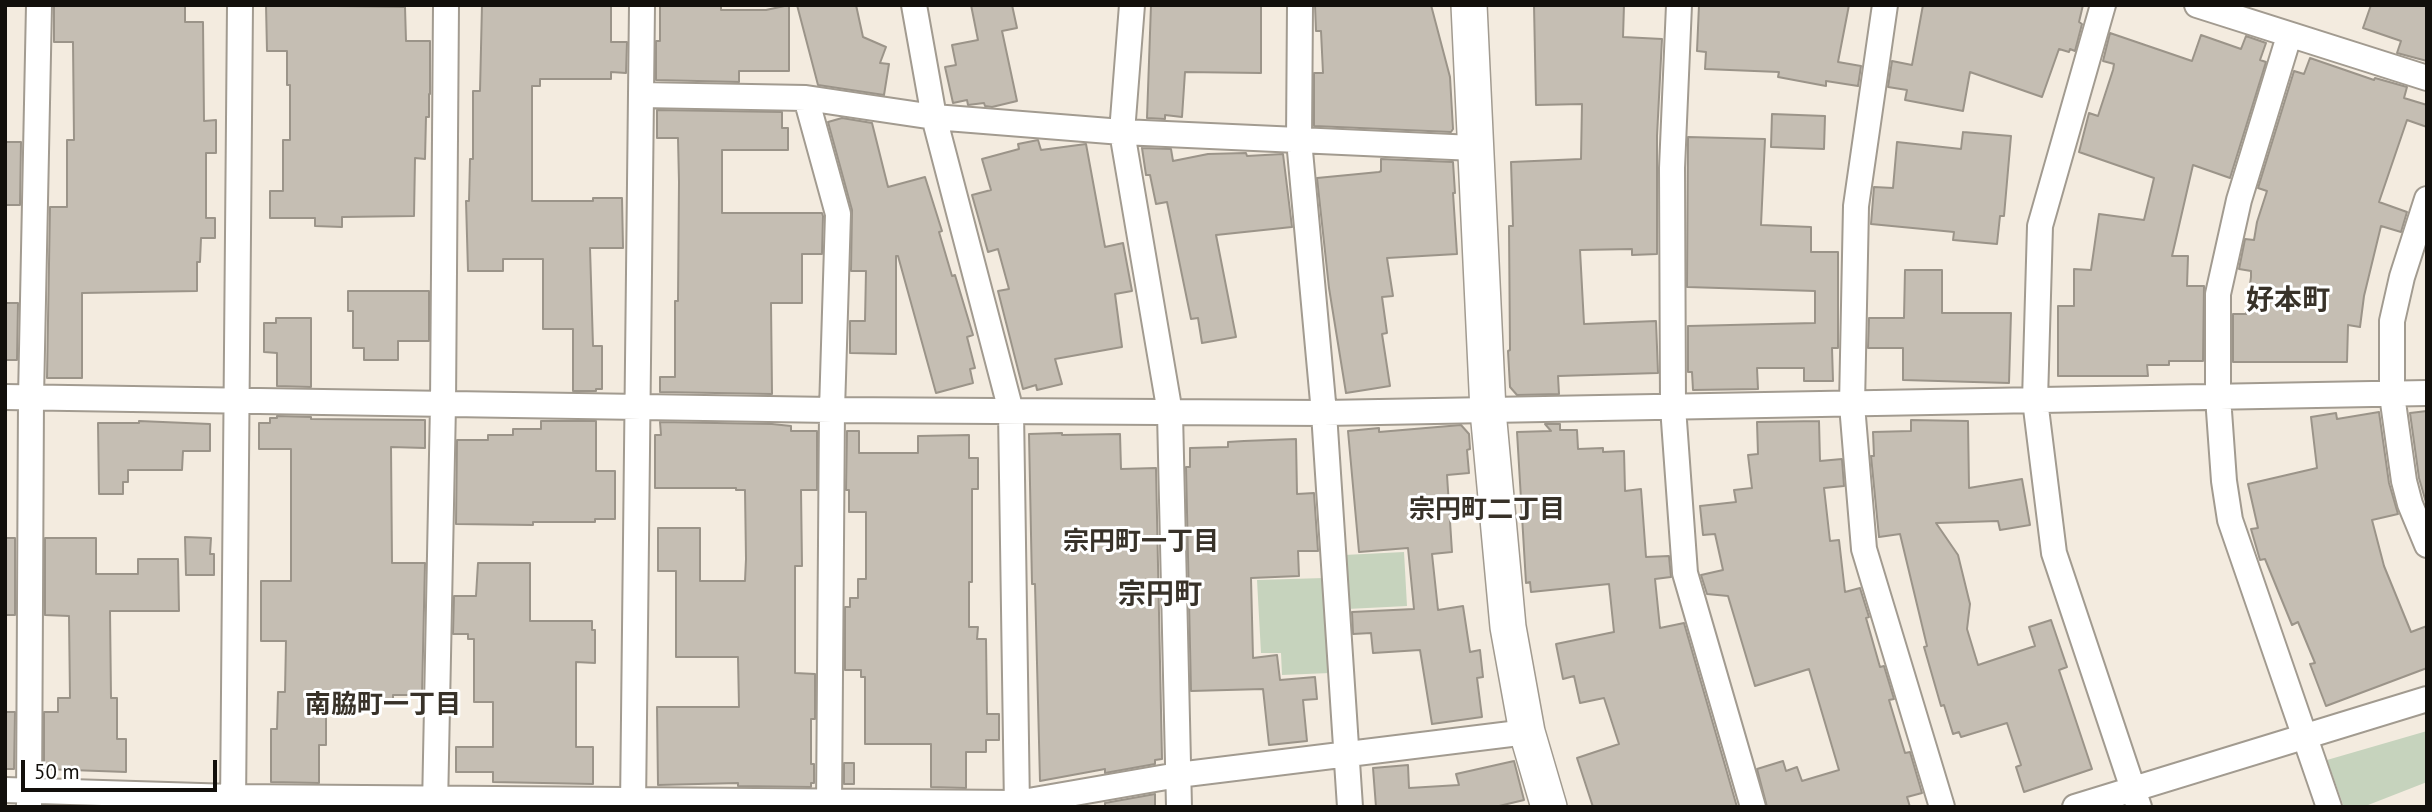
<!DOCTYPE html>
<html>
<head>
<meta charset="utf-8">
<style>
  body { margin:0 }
  #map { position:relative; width:2432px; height:812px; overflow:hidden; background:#f3ebdf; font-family:"PT Sans",sans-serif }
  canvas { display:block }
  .frame { position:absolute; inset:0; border:7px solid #120f0b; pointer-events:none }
  .scale { position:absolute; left:21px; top:760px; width:196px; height:32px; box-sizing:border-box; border:4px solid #120f0b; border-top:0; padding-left:9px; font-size:21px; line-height:24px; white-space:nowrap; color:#120f0b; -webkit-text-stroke:5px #fff; paint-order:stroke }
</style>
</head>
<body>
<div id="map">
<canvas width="2432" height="812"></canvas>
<div class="frame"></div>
<div class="scale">50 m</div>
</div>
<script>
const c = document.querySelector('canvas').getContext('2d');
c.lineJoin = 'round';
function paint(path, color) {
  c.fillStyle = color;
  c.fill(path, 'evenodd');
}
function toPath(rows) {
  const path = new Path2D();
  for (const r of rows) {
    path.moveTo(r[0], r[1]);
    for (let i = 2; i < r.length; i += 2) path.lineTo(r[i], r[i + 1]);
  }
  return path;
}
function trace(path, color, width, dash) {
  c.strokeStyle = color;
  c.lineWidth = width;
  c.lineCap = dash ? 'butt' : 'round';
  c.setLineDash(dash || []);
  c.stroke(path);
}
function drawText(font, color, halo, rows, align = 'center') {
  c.font = font + ' "PT Sans","Noto Sans JP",sans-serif';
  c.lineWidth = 6;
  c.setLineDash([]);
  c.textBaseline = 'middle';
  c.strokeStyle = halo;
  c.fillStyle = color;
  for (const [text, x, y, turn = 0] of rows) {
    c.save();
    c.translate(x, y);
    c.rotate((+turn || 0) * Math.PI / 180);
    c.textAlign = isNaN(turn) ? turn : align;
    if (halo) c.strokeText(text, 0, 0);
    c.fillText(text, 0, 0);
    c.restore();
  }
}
const green = toPath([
  [1404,552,1407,606,1347,609,1344,555],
  [1324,578,1330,673,1282,675,1281,653,1261,653,1257,580],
  [2427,731,2427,782,2363,807,2344,807,2327,760]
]);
const building = toPath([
  [54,5,185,5,185,22,203,22,204,121,216,120,216,153,206,153,206,218,215,218,215,238,201,238,200,262,197,262,197,291,82,293,82,378,47,378,50,207,67,207,67,140,74,140,73,42,54,42,54,5],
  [266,5,405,7,406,41,430,41,430,94,429,94,429,117,426,117,425,159,415,158,414,216,342,217,342,227,315,226,315,218,270,218,270,191,283,191,283,140,290,140,290,85,287,85,287,51,267,51,266,5],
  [482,5,611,6,611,42,627,42,626,73,611,72,611,79,540,79,540,86,532,86,532,201,593,201,593,198,622,198,623,248,590,248,593,346,602,346,602,389,596,389,596,391,573,391,573,329,543,329,543,259,503,259,503,271,468,271,466,201,469,201,470,159,473,159,473,91,480,91,482,5],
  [789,5,789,71,739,71,739,82,656,80,656,41,660,41,660,6,721,6,721,10,766,10,789,5],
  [797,5,856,5,863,37,886,47,880,63,889,64,884,95,818,85,797,5],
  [971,5,1012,5,1017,28,1002,31,1017,101,992,107,985,106,984,103,968,105,967,100,953,103,945,67,956,65,952,45,978,40,971,5],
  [1151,5,1261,5,1261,73,1185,72,1182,117,1165,115,1165,119,1147,118,1151,5],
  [1315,5,1431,5,1450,77,1453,129,1451,132,1314,126,1314,73,1323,73,1321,31,1316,31,1315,5],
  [1534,5,1624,5,1623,37,1662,39,1657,136,1657,254,1632,255,1632,249,1580,250,1584,324,1656,321,1658,373,1558,376,1559,394,1517,395,1510,387,1508,351,1510,350,1509,226,1513,226,1511,162,1581,159,1582,104,1536,105,1534,5],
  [1699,5,1849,5,1838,62,1861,66,1858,86,1826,81,1826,86,1778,77,1779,72,1705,69,1706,52,1697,51,1699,5],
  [1923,5,2083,5,2079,22,2082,24,2075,51,2070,49,2069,52,2059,49,2042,97,1970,72,1963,111,1905,100,1907,90,1888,87,1892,61,1912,65,1923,5],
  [2371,5,2427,5,2427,61,2397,53,2401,41,2363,28,2371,5],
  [2110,33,2192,61,2201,35,2241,49,2246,36,2266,43,2260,60,2266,62,2230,178,2193,165,2172,256,2188,256,2187,286,2204,286,2203,361,2169,361,2169,365,2147,365,2148,376,2058,376,2058,306,2074,306,2074,269,2091,270,2099,214,2144,220,2154,178,2079,152,2089,113,2098,116,2113,70,2114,64,2103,61,2110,33],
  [2310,58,2374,80,2375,78,2407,87,2404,98,2427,105,2427,127,2407,120,2379,202,2407,212,2401,232,2381,226,2364,296,2360,327,2348,325,2347,362,2233,362,2233,314,2246,314,2251,277,2251,271,2239,269,2245,239,2254,240,2257,222,2267,191,2258,188,2294,71,2304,74,2310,58],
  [657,110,782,112,782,128,788,128,788,150,722,150,722,213,822,213,823,216,822,254,802,254,802,303,771,303,772,394,660,392,660,377,675,377,675,301,678,301,679,182,678,138,657,138,657,110],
  [1772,114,1825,116,1824,149,1771,147,1772,114],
  [842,118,872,123,888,187,925,177,942,231,939,232,952,276,955,275,973,335,967,337,975,368,970,369,973,383,936,393,898,256,896,256,896,354,850,353,850,321,865,321,866,271,851,271,852,210,828,122,842,118],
  [1963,132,2011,136,2004,216,2000,216,1997,244,1953,240,1954,232,1871,224,1874,187,1893,188,1897,142,1961,149,1963,132],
  [1688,137,1765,139,1761,225,1811,227,1811,252,1838,252,1838,348,1832,348,1833,381,1804,381,1804,368,1757,368,1758,389,1693,390,1692,372,1688,372,1688,326,1815,323,1815,291,1687,287,1688,137],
  [1038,140,1041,150,1086,144,1105,247,1123,243,1132,291,1115,294,1122,347,1055,359,1062,384,1037,390,1036,385,1023,389,998,291,1009,289,998,249,988,252,972,195,991,190,982,159,1019,149,1018,144,1038,140],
  [5,142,21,142,20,205,5,205,5,142],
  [1142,148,1171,149,1173,161,1208,154,1246,153,1247,156,1283,154,1292,227,1216,235,1236,337,1202,343,1198,318,1191,319,1167,202,1156,204,1150,175,1146,175,1142,148],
  [1381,159,1453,162,1455,193,1453,193,1457,254,1387,258,1393,296,1382,297,1387,333,1382,334,1390,386,1346,393,1329,288,1317,178,1379,172,1381,171,1381,159],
  [1905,270,1942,270,1942,313,2011,313,2009,383,1903,380,1903,348,1868,348,1869,318,1904,318,1905,270],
  [348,291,429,291,429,341,398,341,398,360,364,360,364,348,353,348,353,311,348,311,348,291],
  [5,303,18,303,17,360,5,360,5,303],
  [276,318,311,318,311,387,277,386,277,353,264,352,264,323,276,323,276,318],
  [2427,411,2427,506,2419,478,2410,413,2427,411],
  [2379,412,2389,483,2398,514,2372,520,2384,566,2411,632,2427,626,2427,668,2326,706,2310,664,2315,663,2298,622,2292,625,2265,559,2260,560,2251,529,2258,528,2248,484,2317,468,2311,417,2336,413,2337,419,2379,412],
  [277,416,311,417,311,419,425,420,425,448,391,447,392,563,425,563,422,695,393,695,393,699,342,699,342,709,326,709,326,745,319,745,319,783,271,782,271,729,277,729,278,692,285,692,286,641,261,641,261,581,291,581,291,449,259,449,259,423,270,423,270,418,277,418,277,416],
  [1911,420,1968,421,1969,488,2022,479,2030,525,2000,530,1998,521,1936,523,1958,555,1970,604,1967,629,1978,665,2035,646,2029,627,2051,620,2067,667,2059,670,2092,769,2024,792,2016,767,2021,765,2007,723,1961,737,1959,732,1953,734,1944,705,1941,706,1924,647,1927,646,1900,534,1879,537,1871,456,1874,456,1873,432,1911,431,1911,420],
  [139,421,210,424,210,451,183,451,182,470,128,470,128,482,123,482,123,494,99,494,98,423,139,423,139,421],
  [541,421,596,421,596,471,615,471,615,519,595,519,595,522,533,522,533,525,456,524,457,440,488,440,488,435,513,435,513,429,541,429,541,421],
  [1819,421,1820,461,1842,459,1844,486,1824,488,1830,541,1839,540,1845,592,1860,588,1869,617,1866,618,1880,667,1884,666,1894,699,1889,700,1905,753,1910,752,1922,793,1907,797,1910,807,1767,807,1757,769,1783,761,1786,771,1797,767,1802,781,1839,770,1809,669,1755,686,1728,596,1707,594,1701,575,1723,570,1715,534,1703,535,1700,506,1736,502,1734,490,1752,488,1748,455,1758,454,1757,422,1819,421],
  [660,422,772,424,791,426,791,431,817,431,817,490,801,490,802,566,795,566,795,673,815,674,815,719,811,719,811,764,814,764,814,783,811,783,811,787,738,786,738,783,658,785,657,707,739,707,738,657,676,657,676,571,658,571,658,528,700,528,700,581,745,581,746,559,745,490,736,490,736,488,655,488,655,435,661,435,660,422],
  [1545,424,1560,424,1560,430,1577,430,1578,449,1603,448,1603,452,1624,451,1625,491,1641,489,1646,557,1669,556,1671,577,1655,579,1660,628,1684,623,1737,807,1593,807,1577,758,1619,744,1604,698,1580,703,1574,676,1563,679,1556,644,1614,632,1609,584,1531,592,1530,582,1526,583,1517,432,1551,431,1545,424],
  [1461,425,1469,434,1470,449,1467,450,1469,473,1447,475,1452,552,1432,554,1438,610,1463,606,1470,652,1480,650,1483,677,1477,678,1482,717,1432,724,1420,650,1373,653,1371,633,1353,634,1352,612,1414,609,1408,548,1359,552,1348,431,1379,428,1379,432,1461,425],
  [847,431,859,431,859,453,918,453,918,436,969,435,969,458,978,458,978,489,972,489,972,582,969,582,969,627,978,627,977,639,986,639,987,714,999,714,999,740,986,740,986,752,966,752,966,788,931,787,931,744,865,744,865,677,861,677,861,670,845,670,845,607,850,607,850,598,858,598,858,579,866,579,866,512,849,512,849,490,846,490,847,431],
  [1062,433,1062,435,1120,434,1121,469,1156,468,1162,759,1155,760,1155,764,1105,773,1105,769,1040,781,1035,584,1032,584,1029,434,1062,433],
  [1296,439,1297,494,1314,493,1318,551,1298,551,1299,576,1251,578,1253,658,1277,655,1280,680,1315,677,1317,699,1303,700,1307,741,1269,745,1263,689,1191,691,1186,467,1190,467,1190,448,1228,447,1228,442,1244,441,1296,439],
  [185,537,211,538,210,554,214,554,214,575,186,575,185,537],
  [5,538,15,538,15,615,5,615,5,538],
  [45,538,96,538,96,574,138,574,138,559,178,559,179,611,110,611,111,698,117,698,117,739,126,739,126,772,44,769,44,712,58,712,58,698,70,698,69,616,45,615,45,538],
  [478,563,530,563,530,621,592,621,592,630,595,630,595,663,576,662,576,747,593,747,593,784,493,782,493,772,456,772,456,747,493,747,493,702,474,702,474,639,468,639,468,634,453,634,454,596,476,596,478,563],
  [5,712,15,712,14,769,5,769,5,712],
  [1514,761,1524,800,1495,807,1376,807,1373,768,1408,765,1409,788,1459,785,1456,774,1514,761],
  [844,763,854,763,854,784,844,784,844,763],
  [1155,794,1155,807,1105,807,1105,803,1155,794]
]);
const street = toPath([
  [914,5,934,117,1011,411,1017,807],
  [1132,5,1122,132,1170,413,1179,807],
  [1300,5,1299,140,1324,413,1350,807],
  [1679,5,1672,168,1673,407,1685,573,1753,807],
  [1885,5,1856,206,1852,405,1864,549,1942,807],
  [2103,5,2040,226,2035,400,2054,553,2139,807],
  [2197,5,2427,78],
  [2289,36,2239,200,2218,294,2218,397,2224,481,2230,520,2329,807],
  [641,95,806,98,934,117,1122,132,1474,148],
  [806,98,838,214,832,410,829,807],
  [2427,199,2402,277,2392,321,2392,395,2404,481,2410,504,2427,545],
  [5,397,832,410,1324,413,2427,393],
  [5,790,233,797,1017,803,1178,775,1527,732],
  [29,806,31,398,39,5],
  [233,807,240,5],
  [435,807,443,404,446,5],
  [633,807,642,5],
  [2075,807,2427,699]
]);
const secondary = toPath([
  [1469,5,1488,411,1508,627,1527,732,1549,807]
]);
const neighbourhoodNames = [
  ["宗円町二丁目",1487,511],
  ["宗円町一丁目",1141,543],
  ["南脇町一丁目",383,706]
];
const quarterNames = [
  ["好本町",2288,301],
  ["宗円町",1160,595]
];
paint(green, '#c6d3bd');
paint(building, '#c5beb3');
trace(building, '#9b9489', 2);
trace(street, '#a29b90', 28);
trace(secondary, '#a29b90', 38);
trace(street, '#fff', 24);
trace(secondary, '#fff', 35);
drawText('bold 26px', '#383229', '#fff', neighbourhoodNames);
drawText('bold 28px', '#383229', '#fff', quarterNames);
</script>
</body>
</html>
